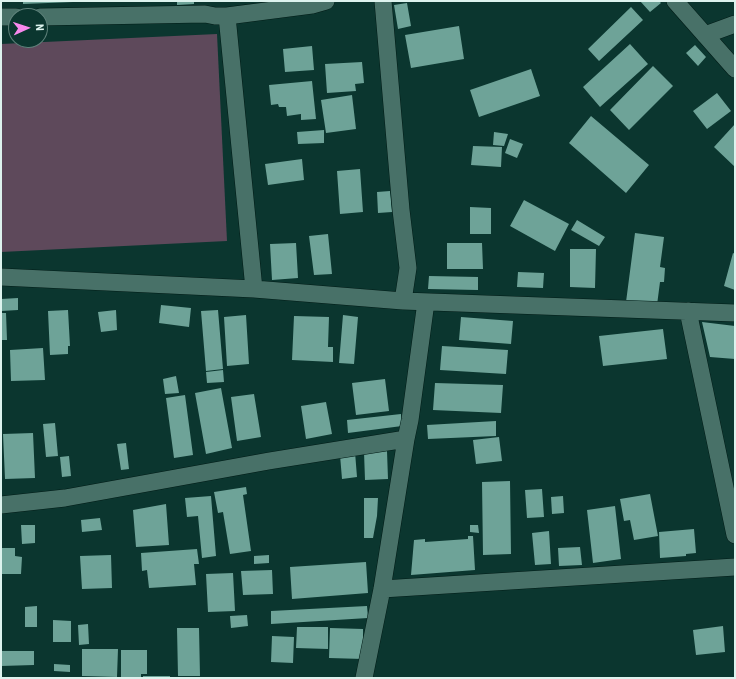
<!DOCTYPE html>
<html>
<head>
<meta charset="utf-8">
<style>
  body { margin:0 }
  #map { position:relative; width:736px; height:679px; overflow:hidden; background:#0b362f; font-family:"Roboto Condensed",sans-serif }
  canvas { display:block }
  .frame { position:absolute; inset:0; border:2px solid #ddf3ee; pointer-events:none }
  .north { position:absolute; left:8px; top:8px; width:40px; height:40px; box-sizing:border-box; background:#0b362f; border:1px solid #5f827b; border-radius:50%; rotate:87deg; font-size:11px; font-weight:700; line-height:16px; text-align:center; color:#ddf3ee }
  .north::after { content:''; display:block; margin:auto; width:14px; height:18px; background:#f788ec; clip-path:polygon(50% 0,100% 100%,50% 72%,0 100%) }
</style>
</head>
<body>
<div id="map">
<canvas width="736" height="679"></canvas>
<div class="frame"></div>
<div class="north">N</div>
</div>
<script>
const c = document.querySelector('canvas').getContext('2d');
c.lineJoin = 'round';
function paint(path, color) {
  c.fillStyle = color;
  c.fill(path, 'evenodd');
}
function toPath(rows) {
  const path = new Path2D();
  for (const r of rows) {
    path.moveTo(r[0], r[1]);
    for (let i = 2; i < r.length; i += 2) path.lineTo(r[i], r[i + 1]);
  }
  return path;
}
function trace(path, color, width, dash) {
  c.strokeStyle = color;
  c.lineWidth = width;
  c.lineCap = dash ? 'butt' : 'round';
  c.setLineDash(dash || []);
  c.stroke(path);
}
const green = toPath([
  [217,34,227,241,1,252,1,44]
]);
const building = toPath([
  [23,1,73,1,73,2,23,4],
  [177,1,194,1,194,4,177,5],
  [640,1,659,1,661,3,650,12],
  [407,3,411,26,398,29,394,5],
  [631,7,643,20,599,61,588,49],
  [459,26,464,59,411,68,405,35],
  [630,44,648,64,600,107,583,87],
  [695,45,706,57,698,66,686,53],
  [312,46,314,70,285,72,283,49],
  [362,62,364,83,355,84,356,91,327,93,325,64],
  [653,66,673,86,629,130,610,110],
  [531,69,540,96,479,117,470,90],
  [312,81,316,119,301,120,301,114,287,116,286,107,279,107,278,104,271,105,269,85],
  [717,93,731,111,707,129,693,111],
  [352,95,356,129,326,133,321,100],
  [591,116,649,165,626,193,569,143],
  [735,124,735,167,714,147],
  [324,130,324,143,298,144,297,132],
  [494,132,508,134,504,146,493,145],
  [510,139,523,144,517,158,505,153],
  [473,146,502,147,501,167,471,165],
  [302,159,304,180,268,185,265,164],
  [360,169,363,212,340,214,337,171],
  [390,191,392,212,378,213,377,192],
  [524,200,569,224,555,251,510,226],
  [470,207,491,208,491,234,470,234],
  [577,220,605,237,599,246,571,230],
  [635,233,664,237,660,267,665,268,664,282,660,282,657,305,626,302],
  [328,234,332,274,314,275,309,236],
  [296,243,298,278,272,280,270,244],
  [447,243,482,243,483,269,447,269],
  [570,249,596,249,595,288,570,287],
  [733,253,735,254,735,290,724,286],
  [518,272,544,273,543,288,517,287],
  [429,276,478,277,478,290,428,289],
  [18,298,18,310,1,311,1,299],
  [161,305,191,308,189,327,159,323],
  [68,310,70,346,68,346,68,354,50,355,48,311],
  [116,310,117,330,101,332,98,312],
  [218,310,223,369,206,371,201,311],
  [1,313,6,313,7,340,1,340],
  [246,315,249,364,227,366,224,317],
  [343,315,358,317,354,364,339,363],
  [294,316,329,317,328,347,333,347,333,362,292,360],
  [461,317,513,321,511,344,459,340],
  [702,322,735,326,735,359,710,357],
  [663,329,667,359,603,366,599,336],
  [442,346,508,350,506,374,440,370],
  [43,348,45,380,11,381,10,350],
  [223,370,224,382,207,383,206,372],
  [176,376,179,393,165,394,163,379],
  [385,379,389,411,356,415,352,383],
  [435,383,503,385,501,413,433,410],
  [221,388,232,448,206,454,195,393],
  [254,394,261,437,237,441,231,397],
  [185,395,193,455,174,458,166,398],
  [326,402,332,434,306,439,301,406],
  [401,414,402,426,348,433,347,420],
  [496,421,496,436,428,439,427,425],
  [55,423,58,456,46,457,43,424],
  [33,433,35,478,5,479,3,434],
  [499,437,502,461,476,464,473,440],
  [126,443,129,469,121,470,117,444],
  [387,451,388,479,365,480,364,452],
  [355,452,357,477,342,479,340,455],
  [69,456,71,476,62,477,60,457],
  [510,481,511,554,483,555,482,482],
  [246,487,247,494,243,495,251,551,230,554,223,512,218,513,214,492],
  [542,489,544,517,527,518,525,490],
  [650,494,658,536,634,540,630,520,624,521,620,499],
  [211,496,216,556,202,558,198,516,187,517,185,498],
  [563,496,564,513,552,514,551,497],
  [364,498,378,498,377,516,373,538,364,538],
  [166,504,169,545,136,547,133,510],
  [615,506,621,559,593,563,587,510],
  [100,518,102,530,82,532,81,520],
  [21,525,35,525,35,543,22,544],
  [470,525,478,525,479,533,470,532],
  [694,529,696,553,686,554,686,556,660,558,659,532],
  [549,531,551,564,535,565,532,533],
  [468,536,473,536,475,570,411,575,414,540,425,539,425,542,468,539],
  [580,547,582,565,559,566,558,548],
  [1,548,15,548,15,556,22,557,21,574,1,574],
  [197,549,199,564,194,564,196,585,149,588,147,570,142,571,141,553],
  [111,555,112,588,82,589,80,556],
  [269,555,269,563,254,564,254,556],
  [366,562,368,593,292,599,290,567],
  [272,570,273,594,243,595,241,571],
  [233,573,235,611,208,612,206,574],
  [37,606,37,627,25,627,25,607],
  [367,606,368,618,271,624,271,611],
  [247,615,248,626,231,628,230,616],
  [53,620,71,621,71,642,53,642],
  [88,624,89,644,79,645,78,625],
  [723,626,725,652,696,655,693,630],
  [297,627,328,627,328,649,296,648],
  [177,628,199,628,200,676,178,676],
  [330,628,363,629,363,659,329,658],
  [272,636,294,637,293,663,271,662],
  [82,649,118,649,117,677,82,676],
  [121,650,147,650,147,674,141,674,141,678,121,678],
  [1,651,34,651,34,665,1,666],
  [54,664,70,665,70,672,54,671],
  [143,676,170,676,170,678,143,678]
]);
const street = toPath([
  [383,1,401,210,408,268,403,301],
  [675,1,735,69],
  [227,16,254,289],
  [1,17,16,17],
  [40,17,205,14,215,16,227,16,312,5,326,1],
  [705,35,735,24],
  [1,277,254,289,403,301,735,313],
  [688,311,735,535],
  [1,505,65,498,269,461,406,439],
  [382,589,735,567],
  [364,678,382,589,406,439,410,420,426,302]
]);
paint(green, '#5e495b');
paint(building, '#6ea398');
trace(street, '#001c17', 18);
trace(street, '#487168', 17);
</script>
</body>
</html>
